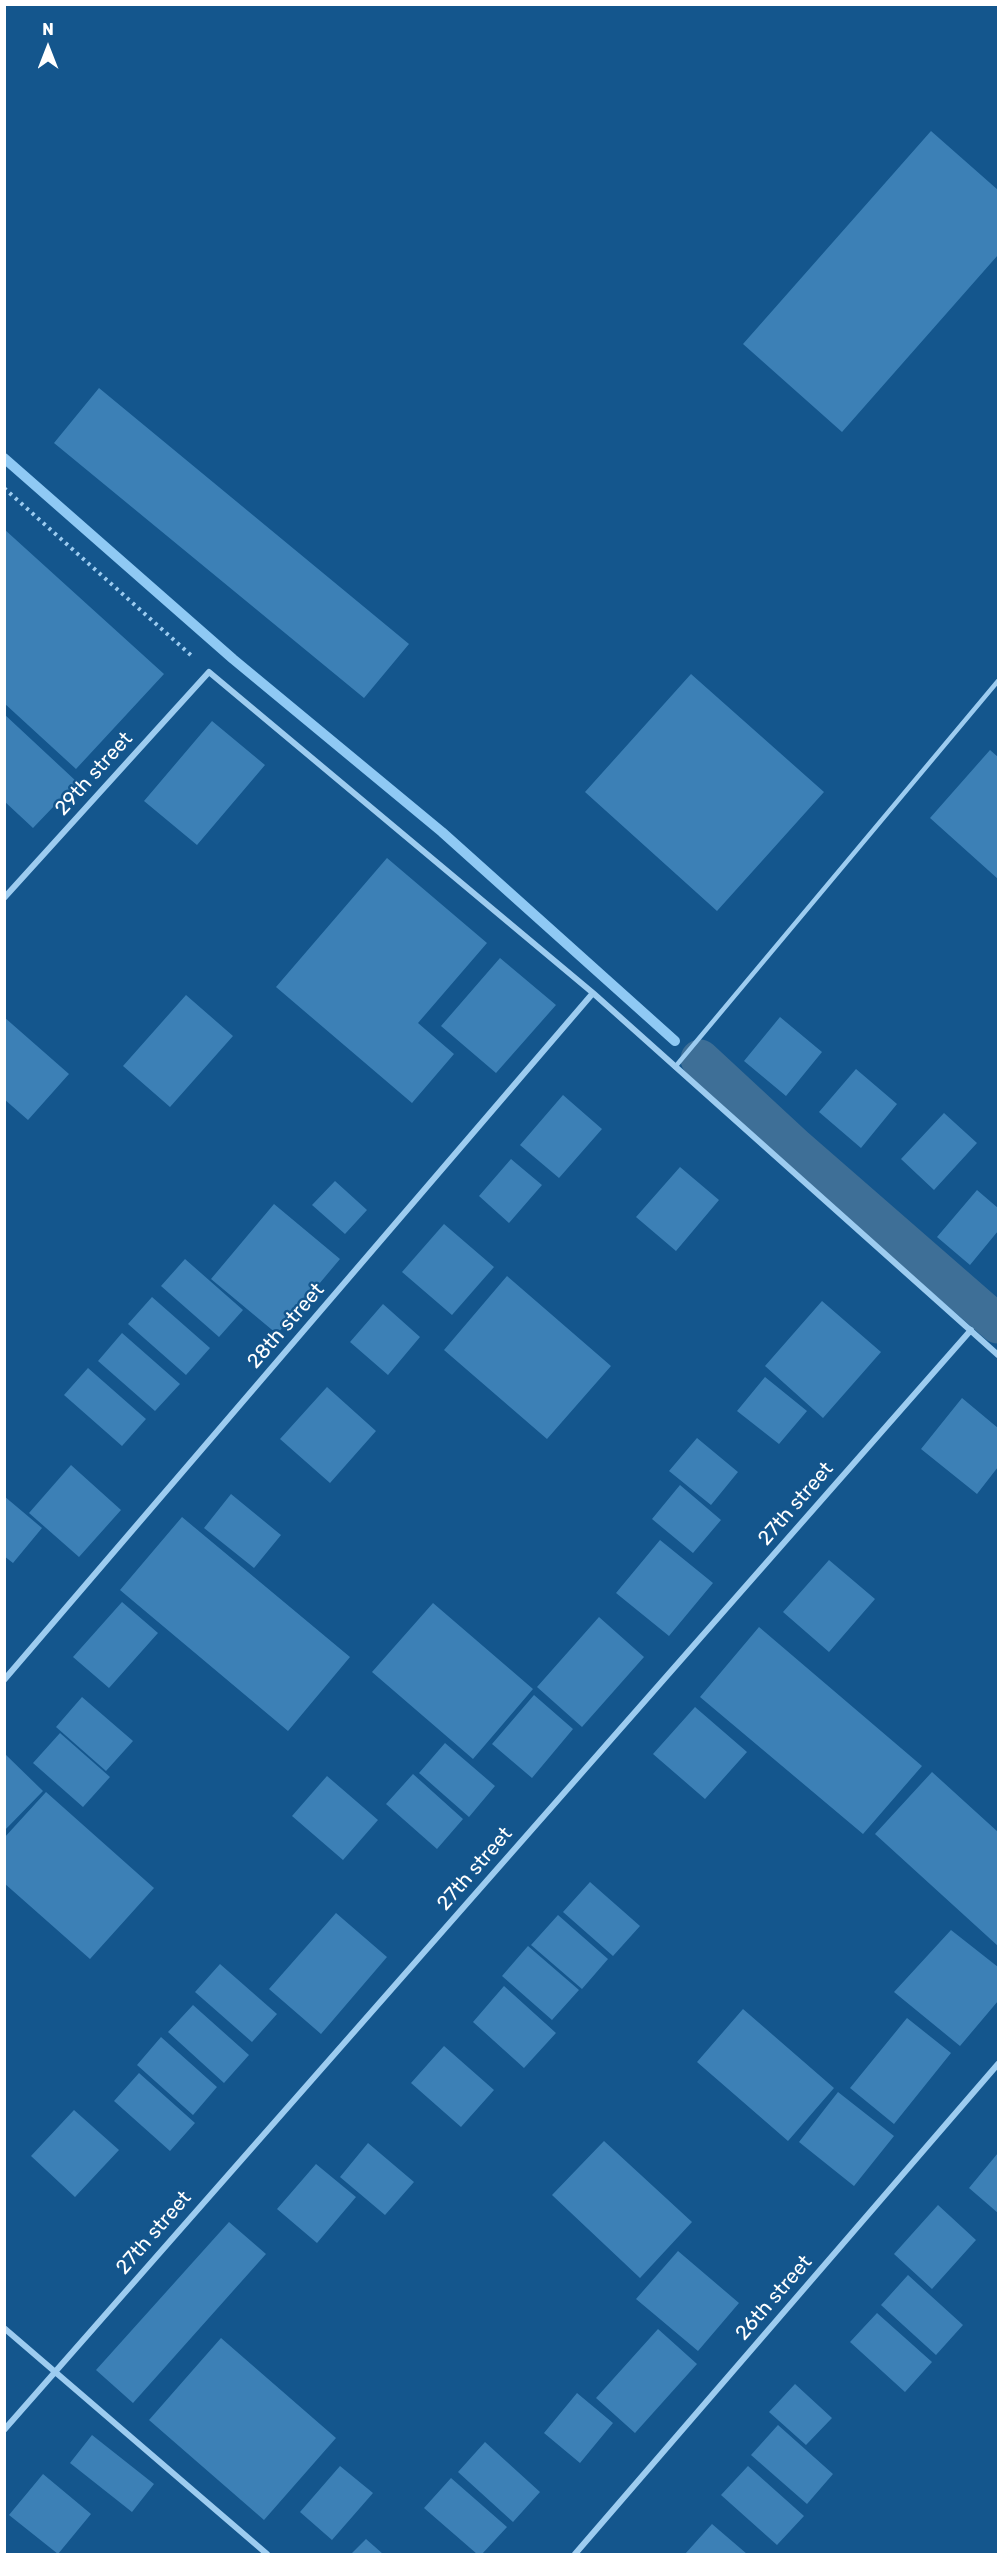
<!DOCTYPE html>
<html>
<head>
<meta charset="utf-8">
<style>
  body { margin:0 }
  #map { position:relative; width:1003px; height:2559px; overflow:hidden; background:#14568d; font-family:Rubik,sans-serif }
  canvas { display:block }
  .frame { position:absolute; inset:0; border:6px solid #fff; pointer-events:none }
  .north { position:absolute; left:18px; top:18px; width:60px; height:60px; -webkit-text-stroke:4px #14568d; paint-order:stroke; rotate:0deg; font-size:16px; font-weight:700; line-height:24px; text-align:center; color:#fff }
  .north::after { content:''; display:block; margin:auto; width:21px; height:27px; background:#fff; clip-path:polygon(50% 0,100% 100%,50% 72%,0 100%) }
</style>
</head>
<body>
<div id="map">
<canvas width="1003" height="2559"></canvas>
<div class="frame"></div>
<div class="north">N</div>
</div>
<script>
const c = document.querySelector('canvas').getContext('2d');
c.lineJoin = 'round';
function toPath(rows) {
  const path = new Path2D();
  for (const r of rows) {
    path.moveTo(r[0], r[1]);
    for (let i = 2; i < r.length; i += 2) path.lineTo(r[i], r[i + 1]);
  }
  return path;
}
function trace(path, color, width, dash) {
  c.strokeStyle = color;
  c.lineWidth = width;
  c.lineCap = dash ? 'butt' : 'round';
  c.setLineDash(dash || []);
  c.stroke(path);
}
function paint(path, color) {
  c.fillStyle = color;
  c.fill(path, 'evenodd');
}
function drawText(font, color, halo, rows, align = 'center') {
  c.font = font + ' Rubik,sans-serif';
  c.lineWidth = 5;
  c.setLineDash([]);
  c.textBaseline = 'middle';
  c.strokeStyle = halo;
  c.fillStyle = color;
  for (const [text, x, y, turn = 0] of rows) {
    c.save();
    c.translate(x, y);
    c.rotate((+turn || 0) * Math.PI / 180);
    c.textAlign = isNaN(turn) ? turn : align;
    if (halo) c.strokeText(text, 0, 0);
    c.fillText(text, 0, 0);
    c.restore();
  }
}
const stream = toPath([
  [4,458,233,659,442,832,675,1041]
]);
const canal = toPath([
  [700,1059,796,1148,998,1324]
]);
const building = toPath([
  [931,131,998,190,998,255,842,432,743,344],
  [99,388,409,644,364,698,54,443],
  [4,529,164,674,76,769,4,703],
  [691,674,824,792,717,911,585,792],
  [4,714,77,782,33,828,4,801],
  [212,721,265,765,197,845,144,801],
  [990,750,998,757,998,879,930,818],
  [387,858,487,943,418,1023,454,1054,412,1103,276,987],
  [500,958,556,1005,496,1073,441,1026],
  [186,995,233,1036,170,1107,123,1066],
  [4,1017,69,1074,28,1120,4,1099],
  [780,1017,822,1052,786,1096,744,1061],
  [856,1069,897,1104,861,1148,819,1112],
  [563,1095,602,1129,559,1178,520,1145],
  [944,1113,977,1143,934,1190,901,1159],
  [511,1159,542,1185,509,1223,479,1196],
  [680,1167,719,1200,676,1251,636,1217],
  [335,1181,367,1210,345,1234,312,1205],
  [977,1190,998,1208,998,1231,970,1265,937,1237],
  [274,1204,340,1259,277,1334,211,1279],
  [444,1224,494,1267,452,1315,402,1272],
  [185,1259,243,1310,219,1337,161,1286],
  [507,1276,611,1366,547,1439,444,1350],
  [152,1297,210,1348,186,1375,128,1324],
  [822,1301,881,1352,823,1418,765,1366],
  [383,1304,420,1337,388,1375,350,1342],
  [122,1333,180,1384,155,1411,98,1361],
  [88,1368,146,1419,122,1446,64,1395],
  [765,1377,807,1411,779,1444,737,1411],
  [327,1387,376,1431,330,1483,280,1439],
  [962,1398,998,1428,998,1467,977,1494,921,1449],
  [697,1438,738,1472,711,1505,669,1471],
  [71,1465,121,1510,79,1557,29,1513],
  [680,1485,721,1520,693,1553,652,1519],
  [231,1494,281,1535,254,1568,204,1528],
  [4,1496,42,1528,13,1563,4,1556],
  [182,1517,350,1657,288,1731,120,1590],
  [660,1540,713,1583,669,1636,616,1593],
  [829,1560,875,1599,829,1652,783,1612],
  [122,1602,158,1633,109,1688,73,1657],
  [433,1603,533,1689,473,1759,372,1672],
  [599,1617,644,1657,582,1727,537,1687],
  [759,1627,922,1766,863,1834,700,1697],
  [534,1695,573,1729,532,1778,492,1744],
  [82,1697,133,1741,106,1771,56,1727],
  [695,1707,747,1752,705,1799,653,1754],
  [60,1733,110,1777,83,1807,33,1763],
  [445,1743,495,1786,469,1817,419,1773],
  [4,1753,43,1791,4,1831],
  [932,1772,998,1832,998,1946,875,1834],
  [413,1774,463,1819,437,1849,386,1804],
  [327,1776,378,1820,343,1860,292,1816],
  [46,1792,154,1888,90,1959,4,1883,4,1838],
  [590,1882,640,1926,613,1956,563,1912],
  [336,1913,387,1957,321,2034,269,1989],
  [558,1915,608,1959,582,1989,531,1945],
  [951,1930,998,1967,998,2001,960,2046,894,1992],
  [528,1946,579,1990,552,2020,502,1976],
  [220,1964,277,2014,252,2042,195,1992],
  [504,1986,556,2033,524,2068,473,2022],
  [193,2005,249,2055,224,2083,168,2032],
  [743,2009,834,2088,788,2141,697,2062],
  [907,2018,951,2053,894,2124,850,2088],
  [161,2037,217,2087,193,2115,137,2065],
  [444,2046,494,2090,461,2127,411,2083],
  [139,2073,195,2123,170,2151,114,2101],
  [838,2092,894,2136,854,2186,799,2142],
  [74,2110,119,2150,75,2197,31,2156],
  [604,2141,692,2222,640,2278,552,2195],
  [368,2143,414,2182,385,2215,340,2177],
  [998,2153,998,2213,969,2188],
  [316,2164,356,2197,317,2243,277,2209],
  [938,2205,976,2240,932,2289,894,2254],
  [229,2222,266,2254,133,2403,96,2370],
  [678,2251,739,2303,698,2351,636,2299],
  [908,2275,963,2325,936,2355,881,2305],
  [877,2313,932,2362,905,2392,850,2342],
  [658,2329,697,2364,635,2433,596,2398],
  [221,2338,336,2438,264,2520,149,2420],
  [795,2384,832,2418,806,2445,769,2412],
  [577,2393,613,2423,580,2463,544,2433],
  [778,2425,833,2474,807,2504,751,2455],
  [92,2435,154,2484,132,2512,70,2463],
  [485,2442,540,2492,513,2522,458,2472],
  [340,2466,373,2493,332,2540,300,2512],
  [748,2466,804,2516,777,2545,721,2495],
  [43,2474,91,2514,58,2554,9,2515],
  [451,2478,507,2527,482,2554,477,2554,424,2508],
  [712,2524,747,2554,685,2554],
  [366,2539,383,2554,351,2554]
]);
const path = toPath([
  [4,488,193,657]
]);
const service = toPath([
  [675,1067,998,681]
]);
const minor = toPath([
  [4,898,209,672,593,993,998,1355],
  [4,1680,593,993],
  [4,2328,267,2554],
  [4,2430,971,1330],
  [575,2554,998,2064]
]);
const streetNames = [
  ["29th street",94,774,-48],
  ["28th street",286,1326,-49],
  ["27th street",796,1504,-49],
  ["27th street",475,1869,-49],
  ["27th street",154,2233,-49],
  ["26th street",774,2298,-49]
];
trace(stream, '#8fc9f4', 10);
trace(canal, '#3e6f97', 39);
paint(building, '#3c80b6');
trace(path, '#9dccf0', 4, [3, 4.5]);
trace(service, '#9dccf0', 4.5);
trace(minor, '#9dccf0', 6);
drawText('20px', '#fff', '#14568d', streetNames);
</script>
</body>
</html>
